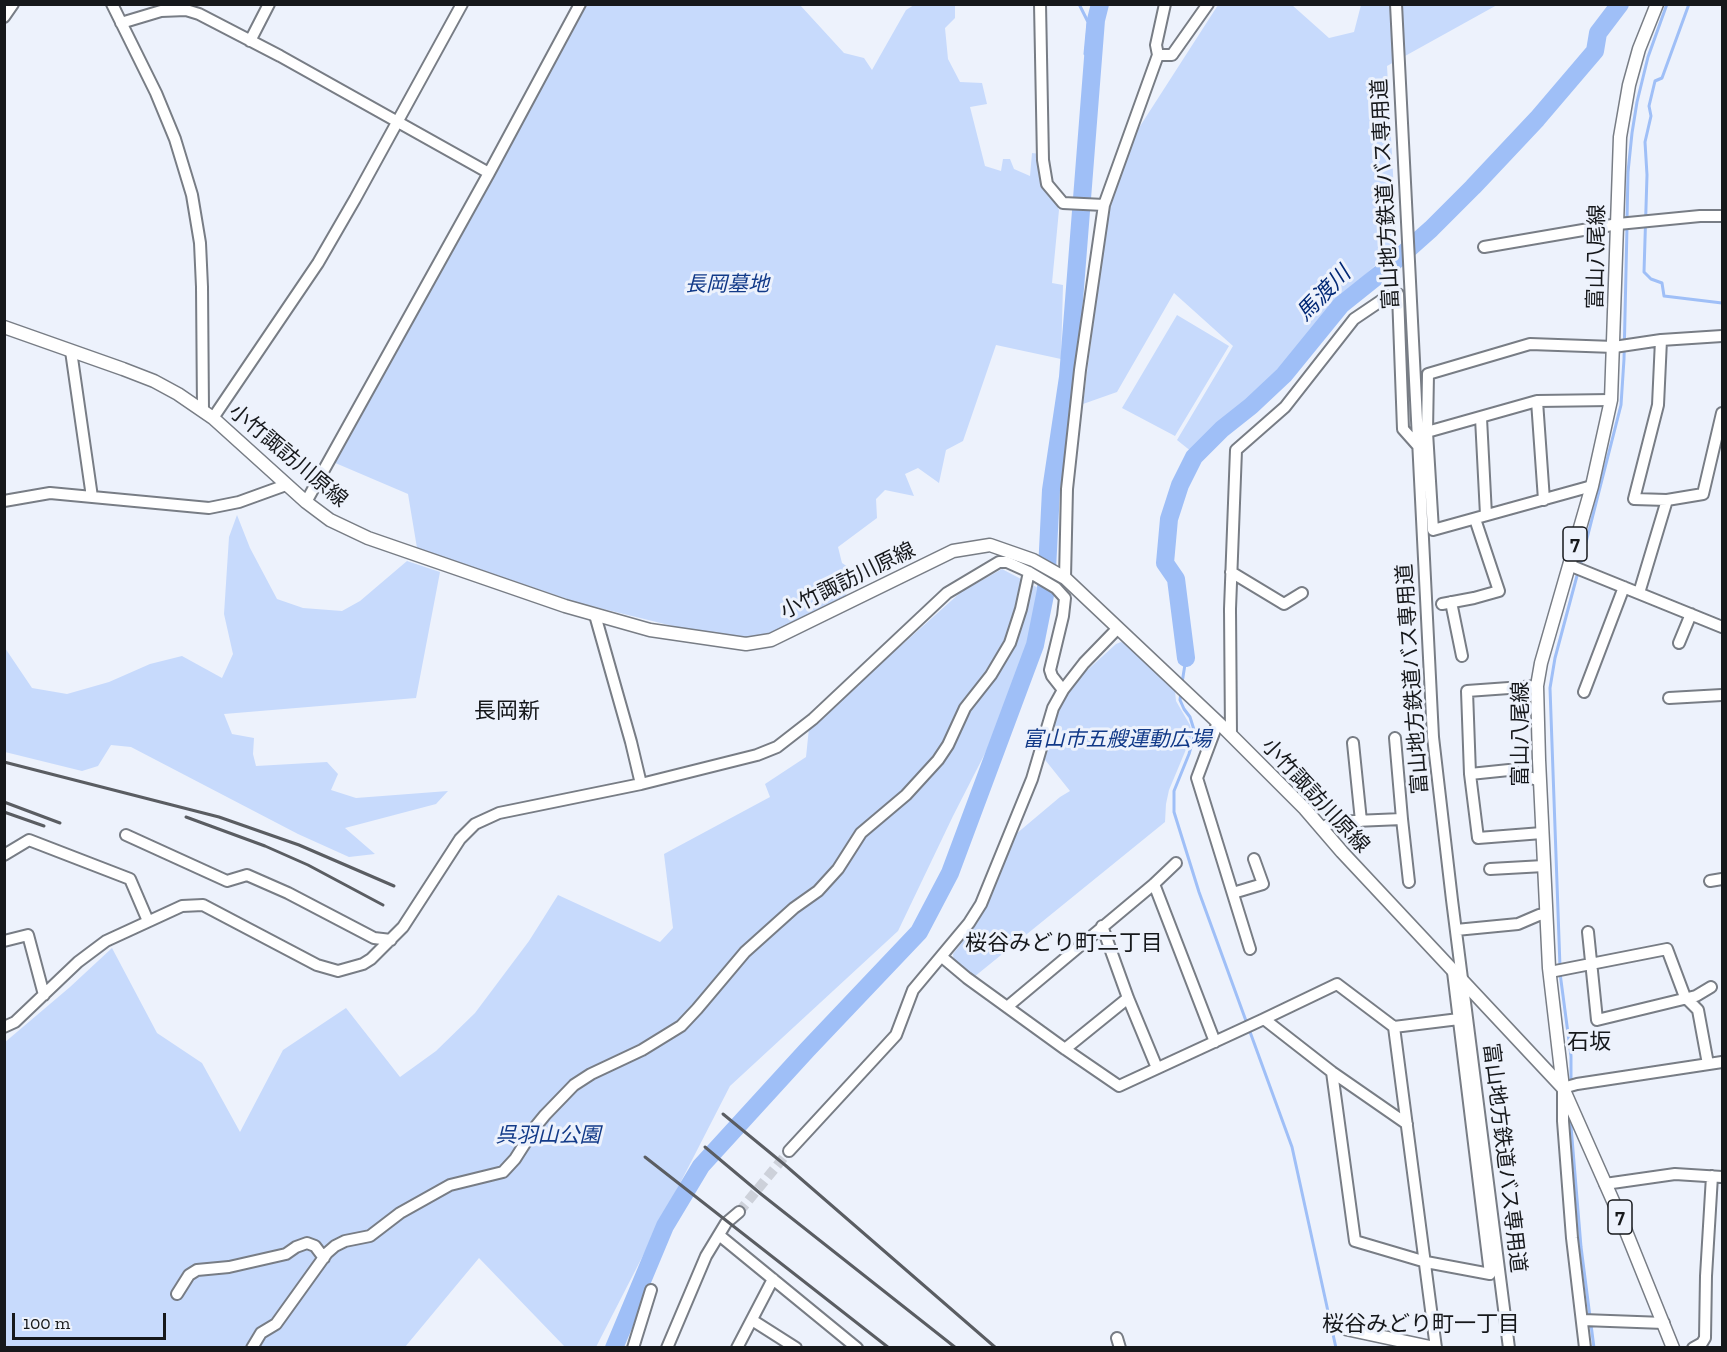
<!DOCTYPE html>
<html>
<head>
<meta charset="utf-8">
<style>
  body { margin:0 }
  #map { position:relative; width:1727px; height:1352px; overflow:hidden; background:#edf2fc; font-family:"Zilla Slab",serif }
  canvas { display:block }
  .frame { position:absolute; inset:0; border:6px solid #16181b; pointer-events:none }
  .scale { position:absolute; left:12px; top:1313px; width:154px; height:27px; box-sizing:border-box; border:3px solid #16181b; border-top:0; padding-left:8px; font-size:18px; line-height:21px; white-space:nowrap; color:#16181b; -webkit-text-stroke:4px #edf2fc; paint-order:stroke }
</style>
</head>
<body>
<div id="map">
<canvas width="1727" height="1352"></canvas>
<div class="frame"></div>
<div class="scale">100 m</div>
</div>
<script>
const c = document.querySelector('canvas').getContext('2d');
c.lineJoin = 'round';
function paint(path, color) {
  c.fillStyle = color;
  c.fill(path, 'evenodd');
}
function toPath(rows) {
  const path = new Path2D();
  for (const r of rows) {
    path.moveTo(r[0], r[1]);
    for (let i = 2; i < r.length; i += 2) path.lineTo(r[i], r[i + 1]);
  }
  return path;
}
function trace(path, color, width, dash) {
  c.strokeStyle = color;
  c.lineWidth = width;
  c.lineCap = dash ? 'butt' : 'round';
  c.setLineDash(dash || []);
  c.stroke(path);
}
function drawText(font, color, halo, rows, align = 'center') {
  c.font = font + ' "Zilla Slab","Noto Sans JP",serif';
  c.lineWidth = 6;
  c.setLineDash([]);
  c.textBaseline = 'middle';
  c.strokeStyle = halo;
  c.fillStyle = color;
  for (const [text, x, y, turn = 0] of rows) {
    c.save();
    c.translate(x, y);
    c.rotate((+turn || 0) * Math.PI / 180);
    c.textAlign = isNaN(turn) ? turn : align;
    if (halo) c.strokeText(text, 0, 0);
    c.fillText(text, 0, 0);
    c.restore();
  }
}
const green = toPath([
  [585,5,800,5,844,53,864,58,872,70,906,10,914,5,955,5,955,18,945,28,948,59,960,82,982,83,987,104,970,107,985,166,1001,171,1003,159,1010,159,1014,169,1030,176,1032,153,1040,154,1052,197,1059,210,1052,283,1063,285,1061,359,996,345,963,441,946,450,939,483,918,468,905,474,914,496,885,490,876,499,877,518,838,547,842,563,854,571,845,597,763,639,746,644,579,603,417,548,408,494,333,462],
  [1218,5,1292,5,1329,38,1354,32,1361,5,1497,5,1387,66,1397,245,1335,303,1287,365,1192,452,1177,440,1233,346,1174,293,1117,392,1083,404,1108,208,1135,134],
  [1177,315,1229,346,1175,436,1122,408],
  [237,515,250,548,277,599,303,608,342,611,360,601,407,561,440,572,416,698,224,714,232,734,254,738,253,754,256,766,327,762,338,774,331,790,356,798,448,791,436,804,345,828,375,854,349,857,298,834,131,747,111,745,98,766,82,771,5,752,5,648,32,688,67,694,109,682,150,664,182,656,222,678,233,654,224,614,229,537],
  [1002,569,1042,590,1031,648,1000,724,953,816,898,931,730,1086,596,1347,565,1347,479,1258,405,1347,5,1347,4,1043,70,987,112,948,157,1033,202,1063,240,1132,283,1050,346,1008,400,1077,436,1051,475,1013,529,941,558,895,660,942,673,928,664,854,770,797,765,784,806,757,809,728,961,592],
  [1121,642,1127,644,1175,691,1176,701,1190,725,1192,735,1169,790,1166,804,1165,822,974,977,954,963,953,954,978,922,1016,834,1060,797,1070,791,1042,756,1054,717,1072,684,1116,644]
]);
const stream = toPath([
  [1079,4,1088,22,1085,54,1095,55],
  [1689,4,1662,78,1655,81,1649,106,1651,116,1645,142,1647,175,1644,272,1651,279,1662,283,1664,296,1722,303],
  [1627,220,1628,172,1632,133,1637,102,1648,57,1667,4],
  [1580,566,1621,405,1624,359,1627,227],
  [1182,683,1186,658],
  [1181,692,1180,700,1184,709,1190,717,1195,733,1189,754,1174,791,1174,812,1199,892,1292,1147,1336,1348],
  [1560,967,1550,688,1555,658,1578,572],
  [1560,973,1571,1056,1571,1083],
  [1570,1114,1581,1247,1594,1348]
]);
const river = toPath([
  [1186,658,1176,579,1165,563,1169,519,1180,485,1194,457,1222,429,1251,406,1284,375,1341,305,1386,269,1431,229,1473,187,1537,119,1595,51,1598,33,1620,4],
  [614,1348,665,1226,701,1166,807,1050,919,932,950,873,1035,645,1046,590,1051,490,1068,377,1096,20,1100,4]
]);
const minorTunnel = toPath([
  [739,1212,789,1151]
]);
const minor = toPath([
  [112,4,156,93,175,139,192,195,200,243,202,287,203,410],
  [1040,4,1043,160,1047,184,1063,203,1104,205],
  [1396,4,1433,737,1452,900,1509,1348],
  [4,17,13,4],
  [121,23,161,11,186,10,199,14,280,56,489,173],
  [250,41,269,4],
  [1158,55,1172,55,1208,4],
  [1484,247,1618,224,1700,216,1722,216],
  [1661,340,1658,405,1634,499,1667,500,1703,494,1722,413],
  [71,351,92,497],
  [1537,401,1544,500],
  [213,418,318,263,355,199,462,4],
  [1481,418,1486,515],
  [1427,432,1537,401,1611,400],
  [1592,486,1433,530,1427,432,1428,374,1530,344,1614,347,1661,340,1722,336],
  [4,501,50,493,209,508,239,502,286,485],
  [306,502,489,173,580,4],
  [1569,565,1722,627],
  [1231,572,1284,604,1302,593],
  [1065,578,1067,489,1080,370,1104,205,1158,55,1156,45,1165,4],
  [1639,593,1667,500],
  [1451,602,1462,656],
  [1442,604,1474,598,1499,591,1475,519],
  [595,615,631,742,641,784],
  [1679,643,1691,614],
  [1537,686,1467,691,1470,774,1478,838,1542,833],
  [1584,692,1624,587],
  [1669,698,1722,695],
  [1218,722,1197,778,1250,949],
  [1231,735,1230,609,1236,450,1285,407,1354,319,1391,294,1398,294,1403,429,1419,447],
  [1353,743,1361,821],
  [1470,774,1509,770,1540,781],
  [1402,819,1409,882],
  [1322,829,1331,822,1402,819,1395,738],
  [126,835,227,881,247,875,288,893,374,938,391,940],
  [4,855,29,840,130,879,148,921],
  [1490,869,1544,866],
  [1710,881,1722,879],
  [1154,884,1215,1042],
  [1233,893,1263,884,1254,859],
  [1102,926,1128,998,1157,1068],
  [1456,930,1518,924,1539,915,1546,914],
  [1588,932,1597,1020,1696,996,1711,987],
  [4,941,28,935,44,995],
  [942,957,967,978,1065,1049,1119,1086,1264,1019],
  [1550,972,1667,949,1685,997,1698,1010,1708,1064],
  [1007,1007,1154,884,1176,863],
  [4,1027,15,1022,78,962,106,941,182,906,203,905,317,965,338,971,363,964,371,959,403,927,460,839,475,824,499,813,641,784,757,755,777,747,813,719,947,593,999,562,1007,562,1029,572,1056,588,1065,598,1063,616,1050,670,1052,676,1063,690],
  [1394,1027,1436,1348],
  [1065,1049,1128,998],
  [1332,1072,1355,1241,1426,1262,1490,1274,1453,972],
  [1407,1124,1332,1072,1264,1019,1337,984,1394,1027,1459,1019],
  [789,1151,896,1035,913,990,969,923,981,904,1032,779,1053,708,1063,690,1084,663,1117,629],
  [1605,1184,1675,1174,1722,1177],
  [719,1235,857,1348],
  [177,1294,189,1275,197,1270,229,1267,286,1254,296,1247,307,1243,315,1246,324,1258],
  [752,1320,796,1348],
  [1583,1320,1664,1323],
  [1117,1338,1120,1348],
  [252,1348,261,1333,276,1324,327,1253,335,1246,345,1241,370,1236,400,1213,450,1185,503,1172,515,1159,536,1126,545,1115,574,1085,591,1074,642,1050,681,1026,697,1009,745,952,794,908,818,891,838,869,861,833,906,795,938,760,948,745,965,708,991,675,1010,643,1021,609,1029,572],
  [633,1348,651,1290],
  [667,1348,706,1256,726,1223,739,1212],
  [737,1348,773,1279],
  [1585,1348,1572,1238,1563,1121,1563,1088,1577,1084,1722,1062],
  [1693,1348,1702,1343,1705,1338,1706,1276,1712,1176]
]);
const major = toPath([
  [1657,4,1639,49,1629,85,1620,137,1611,400,1592,486,1541,663,1537,686,1539,760,1549,968,1563,1088,1621,1219,1673,1348],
  [4,327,123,369,154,381,178,394,213,418,306,502,330,520,368,538,565,606,650,630,746,644,771,640,953,551,990,545,1033,560,1065,578,1225,729,1305,809,1342,852,1563,1088],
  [1346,1329,1435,1348]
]);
const rail = toPath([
  [4,762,219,817,299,845,394,886],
  [4,802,60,823],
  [4,812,44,826],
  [186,817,265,846,308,865,383,905],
  [723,1114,785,1165,996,1348],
  [705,1147,761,1194,956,1348],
  [645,1157,889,1348]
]);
const shields = [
  [1575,544,24],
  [1620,1217,24]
];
const shieldNames = [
  ["7",1575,544],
  ["7",1620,1217]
];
const streetNames = [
  ["富山地方鉄道バス専用道",1386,194,-93],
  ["富山八尾線",1597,257,-89],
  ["小竹諏訪川原線",288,456,40],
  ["小竹諏訪川原線",848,581,-26],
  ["富山地方鉄道バス専用道",1413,679,-94],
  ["富山八尾線",1521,734,-90],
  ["小竹諏訪川原線",1315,796,47],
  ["富山地方鉄道バス専用道",1504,1158,83]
];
const parkNames = [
  ["長岡墓地",727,285],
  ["富山市五艘運動広場",1117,740],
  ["呉羽山公園",548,1136]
];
const waterNames = [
  ["馬渡川",1324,294,-46]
];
const neighbourhoodNames = [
  ["長岡新",507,712],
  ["桜谷みどり町二丁目",1064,944],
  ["石坂",1589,1043],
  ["桜谷みどり町一丁目",1421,1325]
];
paint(green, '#c7dafc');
trace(stream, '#9fbff7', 3);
trace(river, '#9fbff7', 18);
trace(minorTunnel, '#cdd1da', 10, [10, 5]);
trace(minor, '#787d85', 14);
trace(major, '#787d85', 15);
trace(minor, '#fff', 10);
trace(major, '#fff', 12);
trace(rail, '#5a5d62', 3);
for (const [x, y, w] of shields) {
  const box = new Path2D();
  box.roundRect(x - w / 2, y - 17, w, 34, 4.5);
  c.fillStyle = '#edf2fc';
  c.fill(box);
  trace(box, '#16181b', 1.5);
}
drawText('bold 20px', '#16181b', null, shieldNames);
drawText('21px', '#16181b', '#edf2fc', streetNames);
drawText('italic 21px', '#123a88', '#edf2fc', parkNames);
drawText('italic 22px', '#022875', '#edf2fc', waterNames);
drawText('22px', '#16181b', '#edf2fc', neighbourhoodNames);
</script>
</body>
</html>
